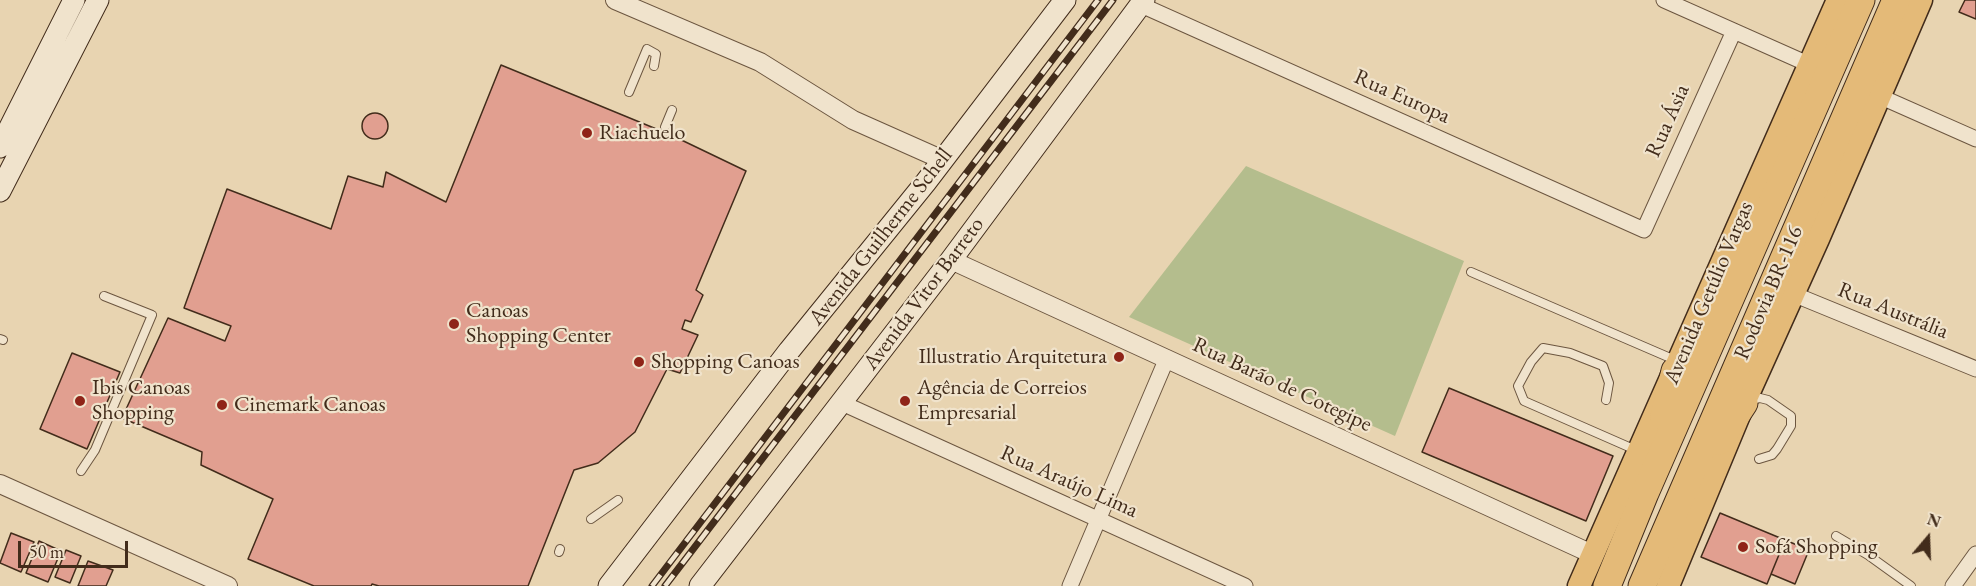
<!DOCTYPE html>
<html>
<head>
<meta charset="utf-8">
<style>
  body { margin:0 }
  #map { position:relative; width:1976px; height:586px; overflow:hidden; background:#e8d4b1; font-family:"EB Garamond",serif }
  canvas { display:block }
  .north { position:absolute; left:1898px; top:508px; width:60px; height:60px; -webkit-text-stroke:4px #f0e3cc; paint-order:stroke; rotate:19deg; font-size:16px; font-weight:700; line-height:24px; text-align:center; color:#422c1b }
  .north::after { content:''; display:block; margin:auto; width:21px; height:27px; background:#422c1b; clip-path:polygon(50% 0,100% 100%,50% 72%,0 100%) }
  .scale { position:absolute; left:18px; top:541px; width:110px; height:27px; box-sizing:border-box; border:3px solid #422c1b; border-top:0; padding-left:8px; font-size:18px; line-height:21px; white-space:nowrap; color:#422c1b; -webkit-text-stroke:4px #f0e3cc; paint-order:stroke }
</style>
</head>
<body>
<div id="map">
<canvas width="1976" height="586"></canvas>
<div class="north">N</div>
<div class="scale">50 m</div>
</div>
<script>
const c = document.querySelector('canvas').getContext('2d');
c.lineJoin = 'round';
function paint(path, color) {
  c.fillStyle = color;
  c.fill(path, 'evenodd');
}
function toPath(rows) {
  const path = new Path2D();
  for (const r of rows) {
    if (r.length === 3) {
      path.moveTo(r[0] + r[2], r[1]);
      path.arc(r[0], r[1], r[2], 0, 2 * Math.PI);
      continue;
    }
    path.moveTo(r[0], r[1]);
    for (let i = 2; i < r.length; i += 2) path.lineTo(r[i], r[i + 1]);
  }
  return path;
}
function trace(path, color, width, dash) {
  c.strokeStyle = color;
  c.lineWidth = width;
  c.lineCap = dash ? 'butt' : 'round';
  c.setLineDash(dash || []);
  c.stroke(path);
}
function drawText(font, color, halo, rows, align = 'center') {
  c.font = font + ' "EB Garamond",serif';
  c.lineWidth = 4.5;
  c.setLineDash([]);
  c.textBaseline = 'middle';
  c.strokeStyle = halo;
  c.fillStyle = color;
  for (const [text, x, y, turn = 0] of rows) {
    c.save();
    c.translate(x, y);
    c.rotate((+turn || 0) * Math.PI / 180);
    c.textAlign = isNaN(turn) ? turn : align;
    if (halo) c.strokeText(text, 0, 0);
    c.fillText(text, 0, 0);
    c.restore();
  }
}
const green = toPath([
  [1246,166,1464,261,1395,436,1129,317]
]);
const building = toPath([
  [1965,0,1976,0,1976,19,1959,12,1965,0],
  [501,65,671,135,746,171,696,290,703,295,691,322,685,320,682,329,698,335,680,373,667,369,635,432,598,463,574,470,528,586,379,586,372,584,371,586,314,586,248,559,273,499,201,465,202,452,122,418,168,318,225,341,231,326,184,308,227,189,331,229,348,176,383,187,386,172,446,202,501,65],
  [375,126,13],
  [72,353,120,372,87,449,40,429,72,353],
  [1449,388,1613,456,1586,521,1422,452,1449,388],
  [1720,513,1785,540,1767,584,1701,557,1720,513],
  [11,533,34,542,21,572,0,563,11,533],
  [1785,540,1809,550,1795,584,1771,574,1785,540],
  [39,541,61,551,48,582,26,573,39,541],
  [66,550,81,556,70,583,55,577,66,550],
  [88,561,113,570,106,586,78,586,88,561]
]);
const service = toPath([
  [629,92,647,49,656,54,654,66],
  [665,127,672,110],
  [1471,272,1675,360],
  [0,339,3,340],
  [1606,400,1609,383,1603,366,1570,353,1543,348,1531,362,1518,386,1524,401,1638,451],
  [1749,401,1760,398,1768,400,1791,416,1791,426,1777,449,1772,455,1759,459],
  [81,471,95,450,152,315,104,296],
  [591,519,618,500],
  [1836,536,1868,555,1911,586],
  [559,552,560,549]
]);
const minor = toPath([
  [1664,0,1808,64],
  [1141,5,1644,230,1734,31],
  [1879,96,1976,139],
  [1793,294,1976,369],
  [842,403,1245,586],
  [1070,586,1167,358],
  [1953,586,1976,554]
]);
const tertiary = toPath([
  [615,0,760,62,853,120,943,160],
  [951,260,1592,554],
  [0,484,228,586]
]);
const secondary = toPath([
  [0,147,74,0],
  [0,191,98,0],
  [609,586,789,351,926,182,1065,0],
  [700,586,951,260,1144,0]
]);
const primary = toPath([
  [1579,586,1838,0],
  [1668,586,1744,403,1818,239,1921,0]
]);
const motorway = toPath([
  [1664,417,1675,371],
  [1719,441,1744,403],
  [1607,586,1645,493,1861,0],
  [1642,586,1896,0]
]);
const rail = toPath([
  [652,586,1098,0],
  [665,586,1113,0]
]);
const markers = [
  [587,133,6,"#8f2418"],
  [454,324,6,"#8f2418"],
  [1119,357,6,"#8f2418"],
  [639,362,6,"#8f2418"],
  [80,401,6,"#8f2418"],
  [905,401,6,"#8f2418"],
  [222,405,6,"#8f2418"],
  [1743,547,6,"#8f2418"]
];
const streetNames = [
  ["Rua Europa",1402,97,24],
  ["Rua Ásia",1668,121,-66],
  ["Avenida Guilherme Schell",881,237,-52],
  ["Avenida Getúlio Vargas",1709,293,-67],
  ["Rodovia BR-116",1769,293,-67],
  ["Avenida Vitor Barreto",924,294,-53],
  ["Rua Austrália",1893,311,22],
  ["Rua Barão de Cotegipe",1282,385,25],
  ["Rua Araújo Lima",1069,482,24]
];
const poiNames = [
  ["Riachuelo",599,133],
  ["Canoas",466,311],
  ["Shopping Center",466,336],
  ["Illustratio Arquitetura",1107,357,"right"],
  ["Shopping Canoas",651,362],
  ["Ibis Canoas",92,388],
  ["Shopping",92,413],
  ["Agência de Correios",917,388],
  ["Empresarial",917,413],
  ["Cinemark Canoas",234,405],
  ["Sofá Shopping",1755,547]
];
paint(green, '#b4bd8d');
paint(building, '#e19f90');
trace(building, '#422c1b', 1.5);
trace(service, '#6c5640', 10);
trace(minor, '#6c5640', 17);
trace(tertiary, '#6c5640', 20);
trace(secondary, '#422c1b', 23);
trace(primary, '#422c1b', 25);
trace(motorway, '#422c1b', 29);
trace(service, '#f0e3cc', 8);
trace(minor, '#f0e3cc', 15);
trace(tertiary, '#f0e3cc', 18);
trace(secondary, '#f0e3cc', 21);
trace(primary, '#e4ba78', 22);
trace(motorway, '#e4ba78', 27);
trace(rail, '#422c1b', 7);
trace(rail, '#f0e3cc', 4.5, [14]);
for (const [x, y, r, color] of markers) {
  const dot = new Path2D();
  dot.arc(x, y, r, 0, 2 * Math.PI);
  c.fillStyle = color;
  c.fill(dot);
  trace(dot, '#f0e3cc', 2);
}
drawText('22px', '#422c1b', '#f0e3cc', streetNames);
drawText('22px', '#422c1b', '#f0e3cc', poiNames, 'left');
</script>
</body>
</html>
